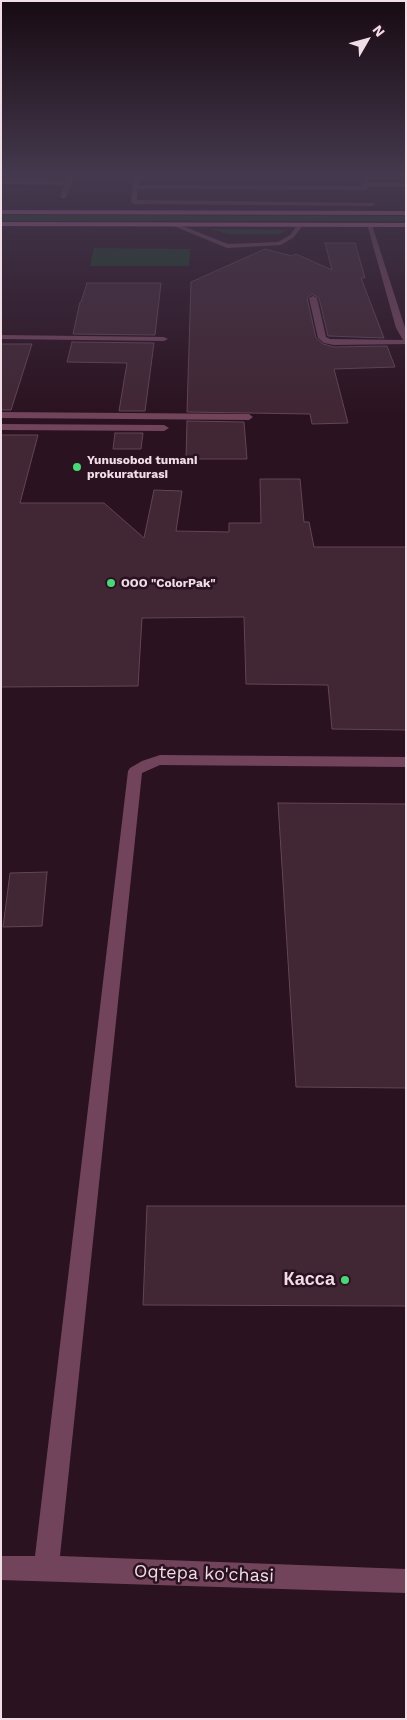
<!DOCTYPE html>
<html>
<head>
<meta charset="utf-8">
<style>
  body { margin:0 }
  #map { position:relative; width:407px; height:1720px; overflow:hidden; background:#2b1220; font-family:"Work Sans",sans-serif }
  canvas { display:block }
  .frame { position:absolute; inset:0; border:2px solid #f0dde6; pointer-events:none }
  .north { position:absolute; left:342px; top:15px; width:50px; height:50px; -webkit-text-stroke:4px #2b1220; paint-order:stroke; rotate:52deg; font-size:14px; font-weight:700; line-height:20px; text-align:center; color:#f0dde6 }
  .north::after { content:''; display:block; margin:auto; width:18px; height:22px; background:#f0dde6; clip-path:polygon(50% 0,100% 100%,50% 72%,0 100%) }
</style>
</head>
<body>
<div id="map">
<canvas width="407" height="1720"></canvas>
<div class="frame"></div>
<div class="north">N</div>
</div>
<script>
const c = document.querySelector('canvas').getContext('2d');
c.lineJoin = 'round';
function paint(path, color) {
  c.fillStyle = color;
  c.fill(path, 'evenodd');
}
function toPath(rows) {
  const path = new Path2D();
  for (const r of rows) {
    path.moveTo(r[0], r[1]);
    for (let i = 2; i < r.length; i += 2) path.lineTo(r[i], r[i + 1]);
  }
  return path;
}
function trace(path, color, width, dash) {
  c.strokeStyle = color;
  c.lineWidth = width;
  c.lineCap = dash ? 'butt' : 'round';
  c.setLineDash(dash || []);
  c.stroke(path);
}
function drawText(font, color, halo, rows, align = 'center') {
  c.font = font + ' "Work Sans",sans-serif';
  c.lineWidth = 5;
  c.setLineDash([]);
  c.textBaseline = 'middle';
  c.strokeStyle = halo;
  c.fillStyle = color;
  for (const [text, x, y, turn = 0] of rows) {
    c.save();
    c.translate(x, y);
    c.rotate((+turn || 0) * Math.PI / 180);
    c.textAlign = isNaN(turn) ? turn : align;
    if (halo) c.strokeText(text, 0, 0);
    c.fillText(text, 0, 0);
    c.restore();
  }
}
const green = toPath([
  [1,215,406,216,406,221,1,221],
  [210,229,287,230,279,234,228,234],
  [94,248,190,249,189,266,90,266]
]);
const building = toPath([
  [325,243,355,243,365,278,361,278,384,338,328,336,319,298,312,294,307,298,316,338,323,344,334,347,387,346,395,367,334,369,348,423,312,424,310,414,187,412,191,282,265,249,292,256,296,254,332,270,325,243],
  [87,283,161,283,155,335,73,334,80,302,81,302,87,283],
  [72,342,154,343,145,411,119,411,127,363,67,362,72,342],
  [1,344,32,344,11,410,1,410,1,344],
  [187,421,244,422,247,459,186,459,187,421],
  [115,433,143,433,141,449,113,449,115,433],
  [1,435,38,435,20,503,104,503,144,538,154,490,182,491,176,531,229,532,229,523,261,523,260,479,300,479,304,522,309,522,314,547,406,547,406,730,332,729,328,685,246,684,244,617,142,618,138,686,1,687,1,435],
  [278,803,406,804,406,1088,296,1087,278,803],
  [47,872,42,926,3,927,10,873,47,872],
  [147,1206,406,1206,406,1306,143,1305,147,1206]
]);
const minor = toPath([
  [68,177,74,177,66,197,63,199,60,197,65,185,1,184,1,180,66,181,68,177],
  [134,177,140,177,139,185,362,186,361,185,364,183,406,183,406,187,368,187,369,188,366,190,138,189,137,200,375,203,373,206,134,204,131,202,134,177],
  [171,223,175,223,228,244,278,242,290,235,298,224,303,225,294,237,281,245,227,248,171,225,171,223],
  [367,224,372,225,406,331,406,344,334,345,324,343,318,338,309,298,313,296,317,298,326,337,330,339,403,340,396,328,367,224],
  [1,335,164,337,168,339,164,341,1,339,1,335],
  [1,412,249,414,253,417,249,420,1,418,1,412],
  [1,424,164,425,169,428,164,431,1,430,1,424],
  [160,755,406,757,406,767,160,765,142,773,60,1556,406,1569,406,1593,1,1580,1,1556,35,1556,128,771,130,768,142,761,160,755]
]);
const major = toPath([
  [1,210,406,211,406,215,1,214,1,210],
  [1,222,406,223,406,227,1,226,1,222]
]);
const markers = [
  [77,467,5,"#49d778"],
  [111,583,5,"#49d778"],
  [345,1280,5,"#49d778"]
];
const farPoinames = [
  ["Yunusobod tumani",87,460],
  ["prokuraturasi",87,474],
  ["OOO \"ColorPak\"",121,583]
];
const nearPoinames = [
  ["Касса",335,1280]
];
const nearStreetnames = [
  ["Oqtepa ko'chasi",204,1574,2]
];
paint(green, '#183e23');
paint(building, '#412634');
trace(building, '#634554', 1);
paint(minor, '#71445c');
paint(major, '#c56a9c');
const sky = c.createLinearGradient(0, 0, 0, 418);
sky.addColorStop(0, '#180a12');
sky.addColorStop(0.42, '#44394e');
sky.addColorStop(1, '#44394e00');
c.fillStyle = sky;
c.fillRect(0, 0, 407, 418);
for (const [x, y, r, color] of markers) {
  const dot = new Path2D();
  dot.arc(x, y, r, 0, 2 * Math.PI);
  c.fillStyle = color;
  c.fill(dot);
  trace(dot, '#2b1220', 2);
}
drawText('bold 12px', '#f0dde6', '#2b1220', farPoinames, 'left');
drawText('bold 18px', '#f0dde6', '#2b1220', nearPoinames, 'right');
drawText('18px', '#f0dde6', '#2b1220', nearStreetnames);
</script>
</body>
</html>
